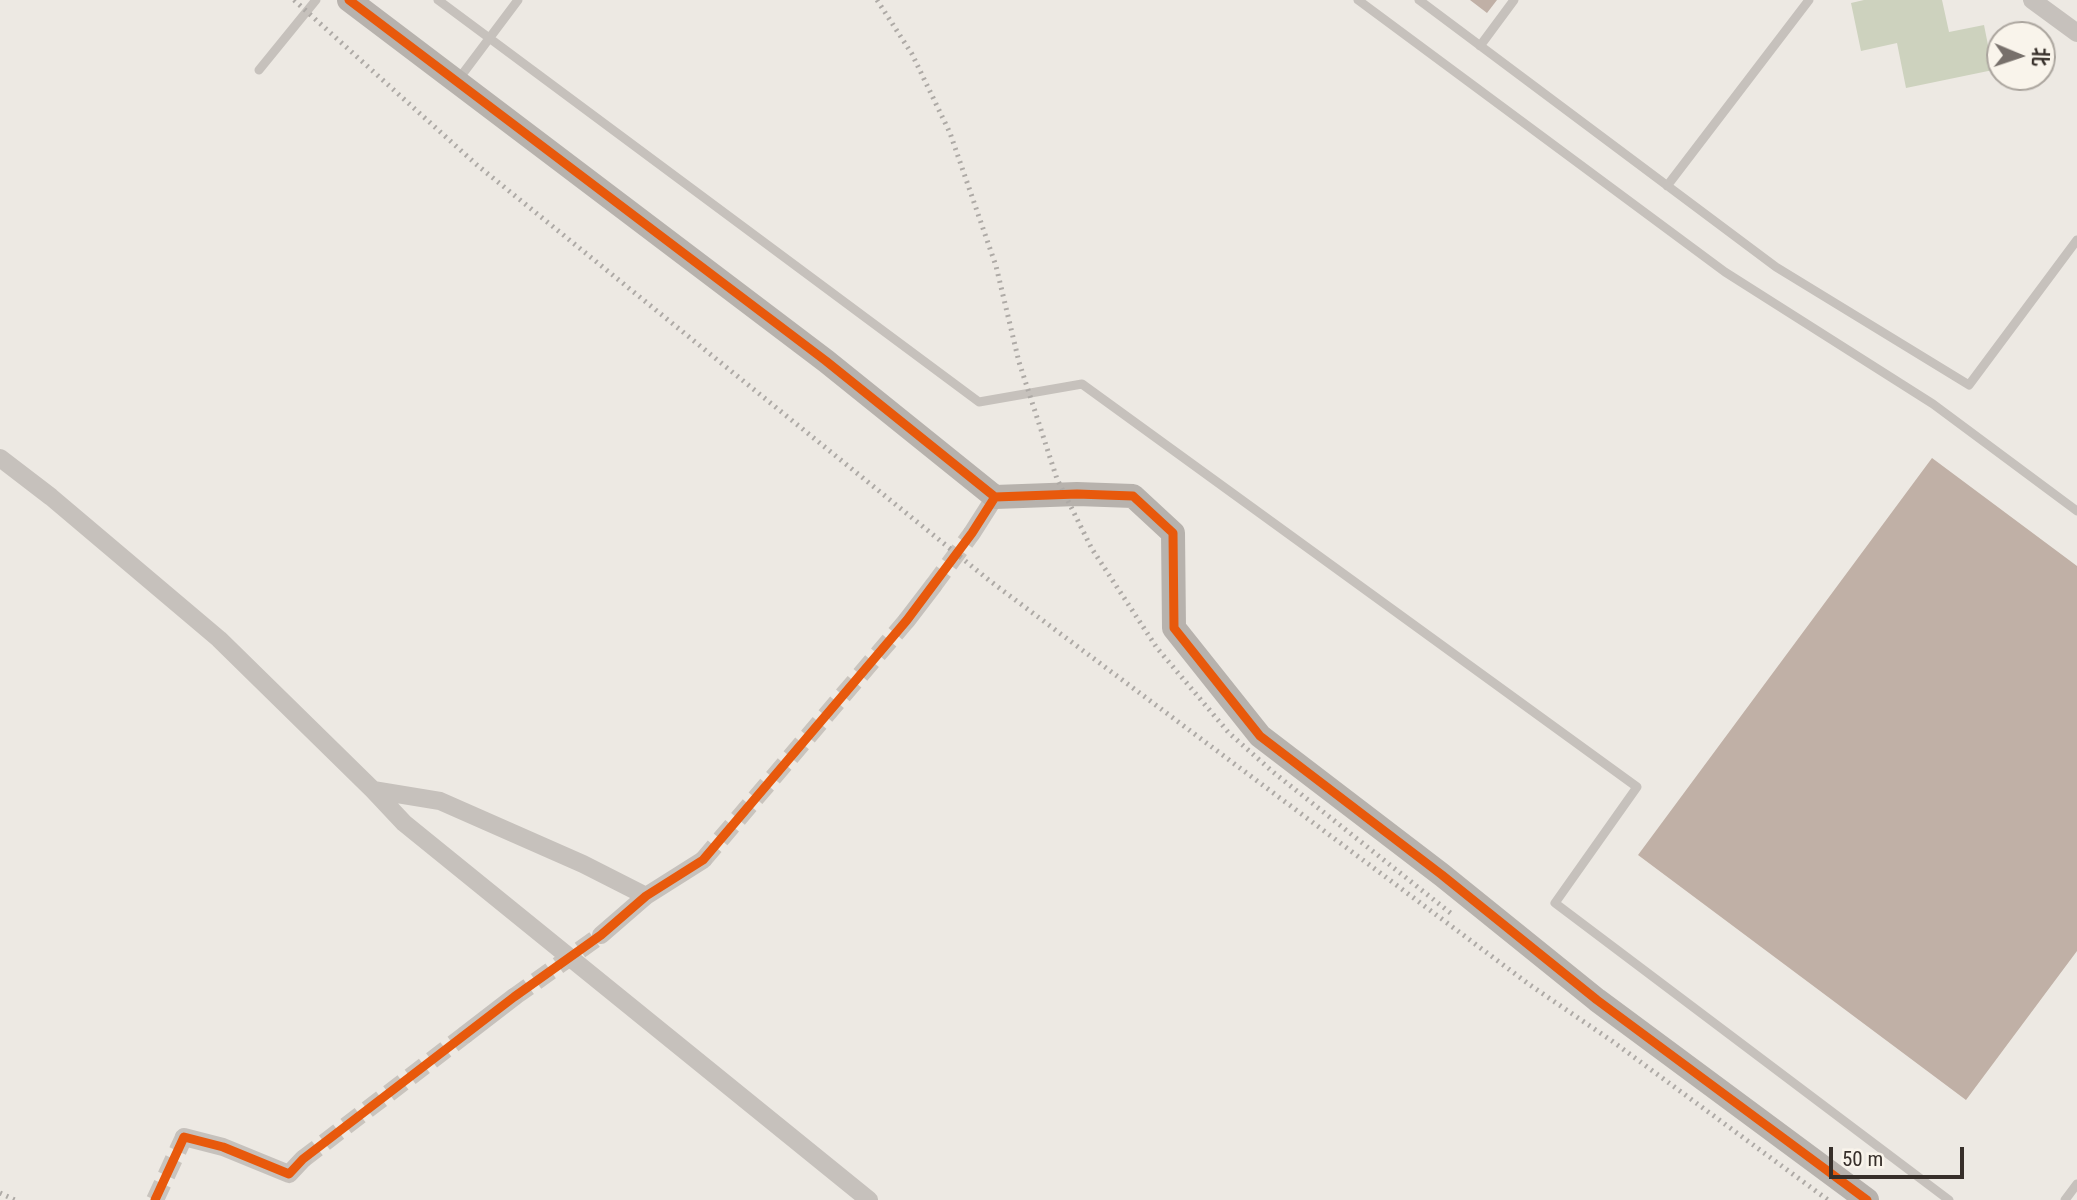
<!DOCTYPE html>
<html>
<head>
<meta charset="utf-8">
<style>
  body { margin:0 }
  #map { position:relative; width:2077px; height:1200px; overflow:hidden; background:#ede9e3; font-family:"Roboto Condensed","Noto Sans SC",sans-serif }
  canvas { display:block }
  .north { position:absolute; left:1986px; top:21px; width:70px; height:70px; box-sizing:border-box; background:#f9f4eb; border:2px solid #aba59e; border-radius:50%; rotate:92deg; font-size:19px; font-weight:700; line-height:28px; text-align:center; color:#372f2a }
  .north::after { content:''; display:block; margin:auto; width:24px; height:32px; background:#77706b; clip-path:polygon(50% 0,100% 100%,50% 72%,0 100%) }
  .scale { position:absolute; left:1829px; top:1147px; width:135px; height:32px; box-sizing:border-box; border:4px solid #372f2a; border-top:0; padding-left:9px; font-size:21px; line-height:24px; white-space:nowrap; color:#372f2a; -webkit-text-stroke:5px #f9f4eb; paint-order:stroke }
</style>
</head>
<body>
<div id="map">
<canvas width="2077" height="1200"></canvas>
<div class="north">北</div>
<div class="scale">50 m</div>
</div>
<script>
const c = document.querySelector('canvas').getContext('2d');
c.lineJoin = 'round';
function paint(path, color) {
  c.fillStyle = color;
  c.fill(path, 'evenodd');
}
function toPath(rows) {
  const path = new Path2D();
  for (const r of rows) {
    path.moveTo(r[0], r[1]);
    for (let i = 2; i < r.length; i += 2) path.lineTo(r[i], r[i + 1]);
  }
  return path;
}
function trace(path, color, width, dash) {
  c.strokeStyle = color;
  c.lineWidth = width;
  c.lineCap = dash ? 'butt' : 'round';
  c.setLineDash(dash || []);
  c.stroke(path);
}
const green = toPath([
  [1864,0,1942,0,1949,32,1984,25,1993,70,1906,88,1897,43,1861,51,1851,3]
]);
const building = toPath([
  [1470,0,1497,0,1487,13],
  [1932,458,2077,566,2077,951,1966,1100,1638,855]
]);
const streetTunnel = toPath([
  [933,586,972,533],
  [703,860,907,620],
  [514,997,601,935],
  [303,1159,466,1034],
  [155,1200,184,1137]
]);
const lane = toPath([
  [438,0,979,402,1082,384,1637,787,1555,903,1949,1200],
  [1358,0,1725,272,1933,404,2077,511],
  [1419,0,1776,267,1969,385,2077,240],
  [1480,46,1514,0],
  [259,70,316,0],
  [458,80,518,0],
  [1667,186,1809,0],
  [2065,1200,2077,1184]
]);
const street = toPath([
  [2032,0,2077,33],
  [0,458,51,497,219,639,373,790,440,801,583,864,646,896],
  [972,533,995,497],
  [907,620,933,586],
  [373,790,404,823,869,1200],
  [601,935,646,896,703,860],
  [466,1034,514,997],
  [184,1137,223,1147,289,1174,303,1159]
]);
const secondary = toPath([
  [349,0,826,361,995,497,1077,494,1133,496,1173,533,1174,628,1260,736,1442,875,1597,1000,1867,1200]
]);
const rail = toPath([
  [294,0,477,165,990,581,1530,985,1612,1041,1828,1200],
  [877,0,912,54,950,133,996,266,1019,362,1057,479,1092,549,1157,648,1229,733,1273,772,1453,915],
  [0,1193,15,1200]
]);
const cycleway = toPath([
  [349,0,826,361,995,497,1077,494,1133,496,1173,533,1174,628,1260,736,1442,875,1597,1000,1867,1200],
  [155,1200,184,1137,223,1147,289,1174,303,1159,514,997,601,935,646,896,703,860,907,620,972,533,995,497]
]);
paint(green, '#cdd2be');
paint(building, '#c0b0a6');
trace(streetTunnel, '#c9c4be', 18, [18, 9]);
trace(lane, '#c6c1bc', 9);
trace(street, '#c6c1bc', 18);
trace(secondary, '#b7b2ad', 24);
trace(rail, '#aeaaa6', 5, [2, 5]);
trace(cycleway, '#e8590c', 9);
</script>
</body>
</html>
